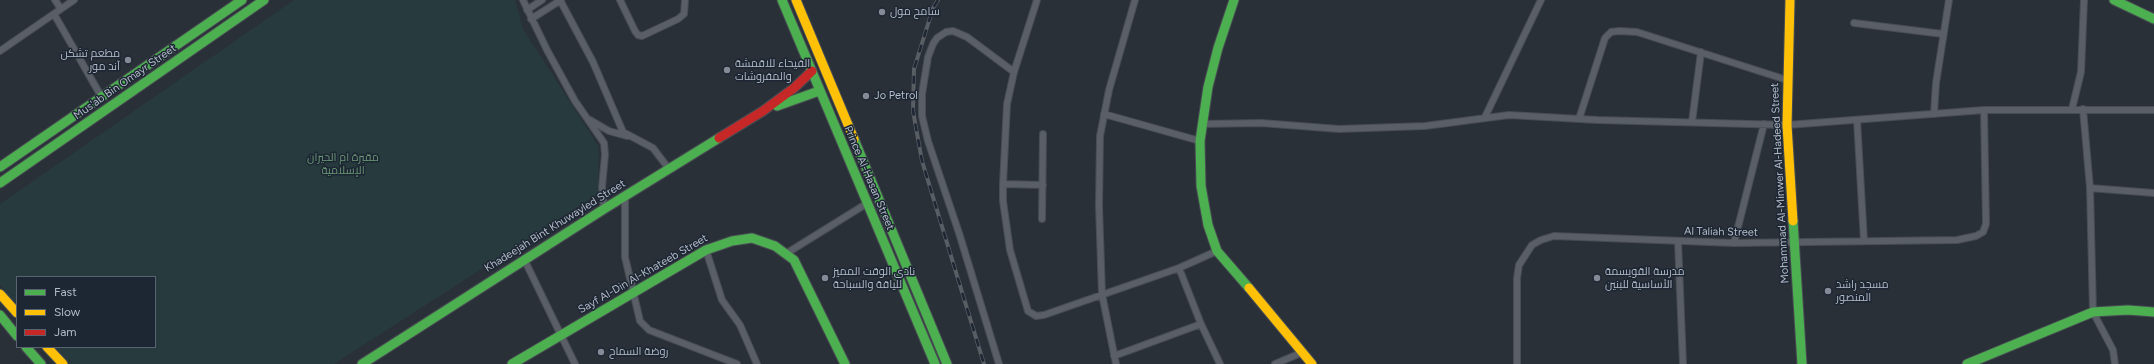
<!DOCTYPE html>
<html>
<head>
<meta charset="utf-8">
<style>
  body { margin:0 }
  #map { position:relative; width:2154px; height:364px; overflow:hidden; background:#2a3038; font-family:Figtree,sans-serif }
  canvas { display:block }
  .legend { position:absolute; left:16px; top:276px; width:140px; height:72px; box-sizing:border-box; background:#1d2633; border:1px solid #59626f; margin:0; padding:5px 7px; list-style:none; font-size:12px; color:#b4bcc9 }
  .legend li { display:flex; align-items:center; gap:8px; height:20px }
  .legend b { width:20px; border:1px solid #59626f }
</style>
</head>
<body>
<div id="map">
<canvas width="2154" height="364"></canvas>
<ul class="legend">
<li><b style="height:5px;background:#4caf50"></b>Fast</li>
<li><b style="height:5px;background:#ffc107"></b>Slow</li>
<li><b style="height:5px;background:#c62828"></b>Jam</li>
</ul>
</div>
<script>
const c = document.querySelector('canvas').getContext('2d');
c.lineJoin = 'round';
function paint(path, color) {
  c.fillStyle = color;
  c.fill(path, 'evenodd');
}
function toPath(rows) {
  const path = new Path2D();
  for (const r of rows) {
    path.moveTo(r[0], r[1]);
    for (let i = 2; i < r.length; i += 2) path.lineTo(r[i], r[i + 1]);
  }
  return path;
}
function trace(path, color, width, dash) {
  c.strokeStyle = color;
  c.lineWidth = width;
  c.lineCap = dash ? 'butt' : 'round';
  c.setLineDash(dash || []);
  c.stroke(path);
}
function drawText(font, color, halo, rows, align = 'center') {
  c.font = font + ' Figtree,Cairo,sans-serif';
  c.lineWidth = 3;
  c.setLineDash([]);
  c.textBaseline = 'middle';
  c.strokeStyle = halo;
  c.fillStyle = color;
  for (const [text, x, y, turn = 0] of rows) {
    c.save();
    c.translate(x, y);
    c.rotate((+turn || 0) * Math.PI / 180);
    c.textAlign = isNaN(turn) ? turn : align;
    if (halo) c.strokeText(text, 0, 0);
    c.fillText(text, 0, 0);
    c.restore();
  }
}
const green = toPath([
  [294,0,515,0,523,29,599,147,598,194,334,364,69,364,54,347,155,347,155,277,17,277,17,305,0,285,0,204]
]);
const street = toPath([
  [55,0,61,9],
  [523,0,547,50,575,101,604,143,605,155,602,187,604,209],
  [560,0,593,62,623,132,653,148,669,169],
  [620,0,635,31,638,35,642,36,678,19,684,14,685,0],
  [1037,0,1014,72,1007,104,1003,184,1003,201,1010,250,1028,311,1036,316,1044,315,1179,268,1217,251],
  [527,10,542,0],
  [54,14,101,96],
  [531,19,561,0],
  [1854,23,1943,34],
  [0,51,74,0],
  [2072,109,2081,72,2084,0],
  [2083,109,2090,188,2093,312,2113,350,2115,364],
  [1104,114,1200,141],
  [1934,114,1936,83,1949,0],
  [1485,117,1541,0],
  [1579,119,1605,38,1611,32,1619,31,1637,32,1787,80],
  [590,120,609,131,627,136],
  [1857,120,1864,241],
  [1692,122,1701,52],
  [1202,124,1261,123,1339,129,1425,126,1509,115,1598,120,1787,125,1984,110,2154,110],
  [1003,184,1043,185],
  [2090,188,2154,193],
  [625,196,625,257,640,321,649,330,737,364],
  [1042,219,1043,134],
  [1678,241,1683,364],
  [1734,243,1764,124],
  [706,250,722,300,740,325,757,364],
  [787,253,866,204],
  [525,261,575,364],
  [1179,268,1201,324,1220,364],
  [1114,356,1201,324],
  [999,364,959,233,928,141,922,116,922,94,928,57,933,44,937,38,946,32,953,31,967,37,1014,72],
  [1116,364,1102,294,1099,206,1100,136,1109,90,1135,0],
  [1275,364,1303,352],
  [1517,364,1517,278,1519,265,1532,245,1541,240,1554,236,1734,243,1957,240,1976,236,1983,232,1986,224,1984,110]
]);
const fast = toPath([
  [782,0,935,364],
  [1234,0,1218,48,1208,87,1200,141,1201,186,1208,225,1217,251,1249,288],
  [2114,0,2154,19],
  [777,106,819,91],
  [854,139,947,364],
  [0,167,242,0],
  [0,183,264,0],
  [1793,221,1802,364],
  [0,315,17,336],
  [26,347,41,364],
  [362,364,604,209,719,138],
  [512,364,706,250,732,241,752,238,775,246,794,260,845,364],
  [1967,364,2093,312,2128,310,2154,312]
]);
const slow = toPath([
  [796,0,854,139],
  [1790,0,1787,125,1793,221],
  [1249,288,1312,364],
  [0,294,17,313],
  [47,347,63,364]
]);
const jam = toPath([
  [719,138,763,111,794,88,812,71]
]);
const rail = toPath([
  [938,0,933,8,914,69,913,111,922,161,984,364]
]);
const markers = [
  [882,12,4,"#848b96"],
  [128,60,4,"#848b96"],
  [727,70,4,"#848b96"],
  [866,96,4,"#848b96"],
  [825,278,4,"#848b96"],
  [1597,278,4,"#848b96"],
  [1828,291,4,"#848b96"],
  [601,352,4,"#848b96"]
];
const poiNames = [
  ["سامح مول",890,12],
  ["مطعم تشكن",120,54,"right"],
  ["آند مور",120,67,"right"],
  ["الفيحاء للاقمشة",735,64],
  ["والمفروشات",735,77],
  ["Jo Petrol",874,96],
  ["نادي الوقت المميز",833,272],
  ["للياقة والسباحة",833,285],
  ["مدرسة القويسمة",1605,272],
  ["الأساسية للبنين",1605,285],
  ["مسجد راشد",1836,285],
  ["المنصور",1836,298],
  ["روضة السماح",609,352]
];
const streetNames = [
  ["Mus'ab Bin Omayr Street",125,82,-35],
  ["Prince Al-Hasan Street",869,178,67],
  ["Mohammad Al-Minwer Al-Hadeed Street",1780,183,-93],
  ["Khadeejah Bint Khuwayled Street",555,226,-32],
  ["Al Taliah Street",1721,232,1],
  ["Sayf Al-Din Al-Khateeb Street",643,274,-30]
];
const parkNames = [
  ["مقبرة ام الحيران",343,158],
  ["الإسلامية",343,171]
];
paint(green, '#273a3e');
trace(street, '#484c53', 8);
trace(fast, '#484c53', 11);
trace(slow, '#484c53', 11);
trace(jam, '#484c53', 11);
trace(street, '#5a5e66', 6);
trace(fast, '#4caf50', 9);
trace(slow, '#ffc107', 9);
trace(jam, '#c62828', 9);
trace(rail, '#595d64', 4);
trace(rail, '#1d2633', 2.5, [8]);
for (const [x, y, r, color] of markers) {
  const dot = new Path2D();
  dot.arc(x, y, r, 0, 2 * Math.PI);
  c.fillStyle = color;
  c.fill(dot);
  trace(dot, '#1d2633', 1.5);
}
drawText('11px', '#b4bcc9', '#1d2633', poiNames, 'left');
drawText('11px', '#b4bcc9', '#1d2633', streetNames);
drawText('11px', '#6b9a76', '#1d2633', parkNames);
</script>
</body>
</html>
